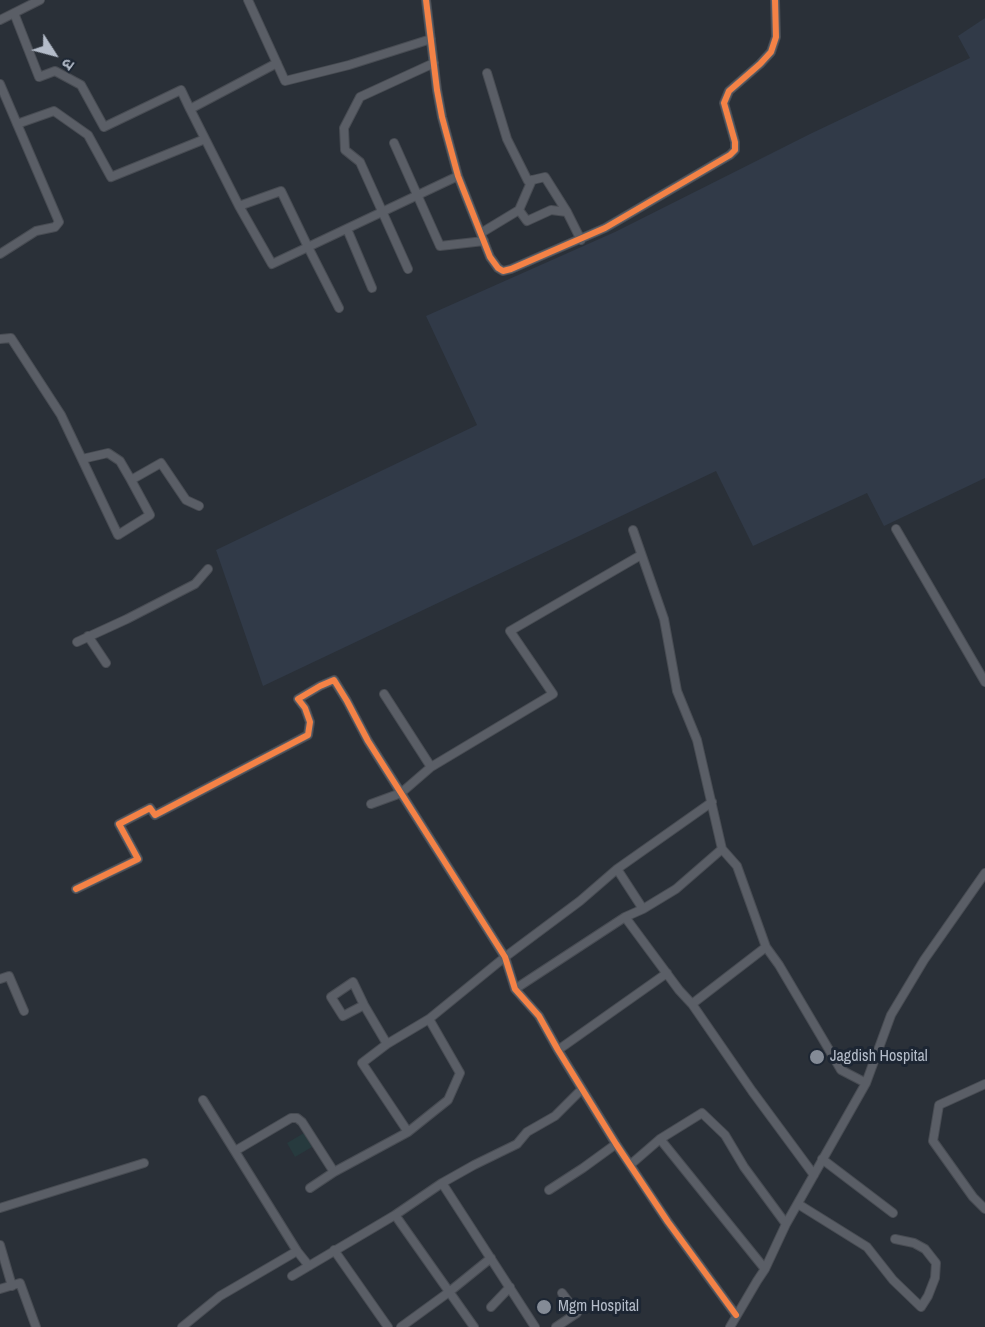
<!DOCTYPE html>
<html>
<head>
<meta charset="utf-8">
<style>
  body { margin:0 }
  #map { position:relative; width:985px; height:1327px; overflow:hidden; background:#2a3038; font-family:"Archivo Narrow","Noto Sans Devanagari",sans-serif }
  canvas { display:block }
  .north { position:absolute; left:24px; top:24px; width:60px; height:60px; -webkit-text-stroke:4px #1d2633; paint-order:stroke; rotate:126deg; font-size:16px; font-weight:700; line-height:24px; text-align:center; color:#b4bcc9 }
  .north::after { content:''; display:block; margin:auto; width:21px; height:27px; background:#b4bcc9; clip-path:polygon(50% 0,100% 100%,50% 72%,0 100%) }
</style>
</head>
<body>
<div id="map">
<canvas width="985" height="1327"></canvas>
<div class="north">उ</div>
</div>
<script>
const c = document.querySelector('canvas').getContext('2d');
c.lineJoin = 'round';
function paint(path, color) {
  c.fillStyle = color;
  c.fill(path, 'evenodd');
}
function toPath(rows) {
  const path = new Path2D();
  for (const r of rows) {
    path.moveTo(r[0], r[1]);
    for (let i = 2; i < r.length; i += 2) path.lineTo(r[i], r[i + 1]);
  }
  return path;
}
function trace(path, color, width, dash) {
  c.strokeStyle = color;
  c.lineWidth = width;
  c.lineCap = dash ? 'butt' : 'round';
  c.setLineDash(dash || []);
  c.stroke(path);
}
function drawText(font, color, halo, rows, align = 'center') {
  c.font = font + ' "Archivo Narrow",sans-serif';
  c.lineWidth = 6;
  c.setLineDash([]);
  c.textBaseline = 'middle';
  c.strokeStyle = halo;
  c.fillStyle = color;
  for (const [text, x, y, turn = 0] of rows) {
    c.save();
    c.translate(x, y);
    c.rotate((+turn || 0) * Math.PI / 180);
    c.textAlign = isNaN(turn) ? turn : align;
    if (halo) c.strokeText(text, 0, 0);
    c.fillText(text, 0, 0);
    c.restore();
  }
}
const airport = toPath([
  [985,18,985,478,884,526,867,493,753,546,716,471,263,686,216,550,477,425,426,316,615,232,810,134,970,58,958,36]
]);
const green = toPath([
  [304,1133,312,1147,295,1157,287,1143]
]);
const minor = toPath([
  [248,0,285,81,349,65,431,39],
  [426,0,437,90,442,117,458,176,490,257,498,268,503,271,511,269,605,228,730,155,735,150,735,142,724,103,729,91,760,64,771,52,776,37,775,0],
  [14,13,39,77,55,71,81,85,104,127,181,90,190,109],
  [0,20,40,0],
  [487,73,507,139,528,181,545,177,567,212,581,240],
  [0,84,59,222,55,227,36,231,0,254],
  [17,124,54,111,88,135,111,177,205,139],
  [394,143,440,246,484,241],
  [532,180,519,210,527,221,551,210,567,212],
  [239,206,190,109,277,63],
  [347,229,372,288],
  [481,233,519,210],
  [408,269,360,162,345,150,344,128,360,97,434,63],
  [339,308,308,247,281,191,239,206,272,264,308,247,458,176],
  [0,339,11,338,61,415,118,535,150,515,131,480,161,463,186,500,199,506],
  [82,459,108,453,120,461,131,480],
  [896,529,985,682],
  [633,530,664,619,677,691,697,740,722,849,737,866,766,947,779,965,841,1070,866,1083],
  [88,636,106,663],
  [77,642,127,619,195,584,208,569],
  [384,694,431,767],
  [371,804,401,793,431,767,553,694,510,631,641,555],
  [617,869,643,909],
  [76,889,138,859,119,824,150,808,155,815,308,735,310,722,305,708,298,699,320,686,334,680,347,701,368,741,505,957,515,989,539,1016,558,1050,616,1144,668,1222,736,1315],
  [625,917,679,990,692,1004,752,1091,814,1175],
  [0,979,9,976,24,1011],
  [515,989,625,917,643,909,676,889,722,849],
  [692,1004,766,947],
  [364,1005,343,1016,331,997,353,982,364,1005,387,1044],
  [558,1050,667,973],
  [985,1084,939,1105,933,1141,973,1197,985,1209],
  [203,1100,297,1251,309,1266],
  [408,1132,362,1063,387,1044,429,1019,505,957,580,901,617,869,712,802],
  [660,1139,765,1269],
  [235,1151,291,1118,297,1118,302,1122,334,1172],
  [822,1159,893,1213],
  [630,1165,660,1139,702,1113,725,1135,744,1167,786,1224],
  [442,1183,474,1165,517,1144,527,1132,555,1116,582,1089],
  [310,1188,334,1172,408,1132,448,1100,460,1073,429,1019],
  [549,1190,583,1168,616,1144],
  [798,1204,867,1247,893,1280,921,1307,928,1296,935,1278,936,1263,925,1249,914,1243,895,1239],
  [0,1208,144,1163],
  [395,1215,474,1327],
  [0,1245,12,1286],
  [334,1250,388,1327],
  [292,1276,395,1215,442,1183,535,1327],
  [0,1289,20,1283,36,1327],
  [491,1307,510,1287],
  [182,1327,220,1296,297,1251],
  [401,1327,449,1292,491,1258],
  [556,1327,577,1313,562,1293],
  [730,1327,757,1281,765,1269,786,1224,866,1083,891,1015,924,960,985,873]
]);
const cycleway = toPath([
  [426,0,437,90,442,117,458,176,490,257,498,268,503,271,511,269,605,228,730,155,735,150,735,142,724,103,729,91,760,64,771,52,776,37,775,0],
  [76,889,138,859,119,824,150,808,155,815,308,735,310,722,305,708,298,699,320,686,334,680,347,701,368,741,505,957,515,989,539,1016,558,1050,616,1144,668,1222,736,1315]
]);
const markers = [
  [817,1057,8,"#848b96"],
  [544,1307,8,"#848b96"]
];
const poiNames = [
  ["Jagdish Hospital",830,1057],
  ["Mgm Hospital",558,1307]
];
paint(airport, '#313a48');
paint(green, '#273a3e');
trace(minor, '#484c53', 10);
trace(minor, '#5a5e66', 8);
trace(cycleway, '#f48246', 6);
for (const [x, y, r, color] of markers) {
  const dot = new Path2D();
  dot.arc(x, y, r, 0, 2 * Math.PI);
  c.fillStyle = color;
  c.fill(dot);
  trace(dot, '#1d2633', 2);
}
drawText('16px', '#b4bcc9', '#1d2633', poiNames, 'left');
</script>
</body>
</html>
